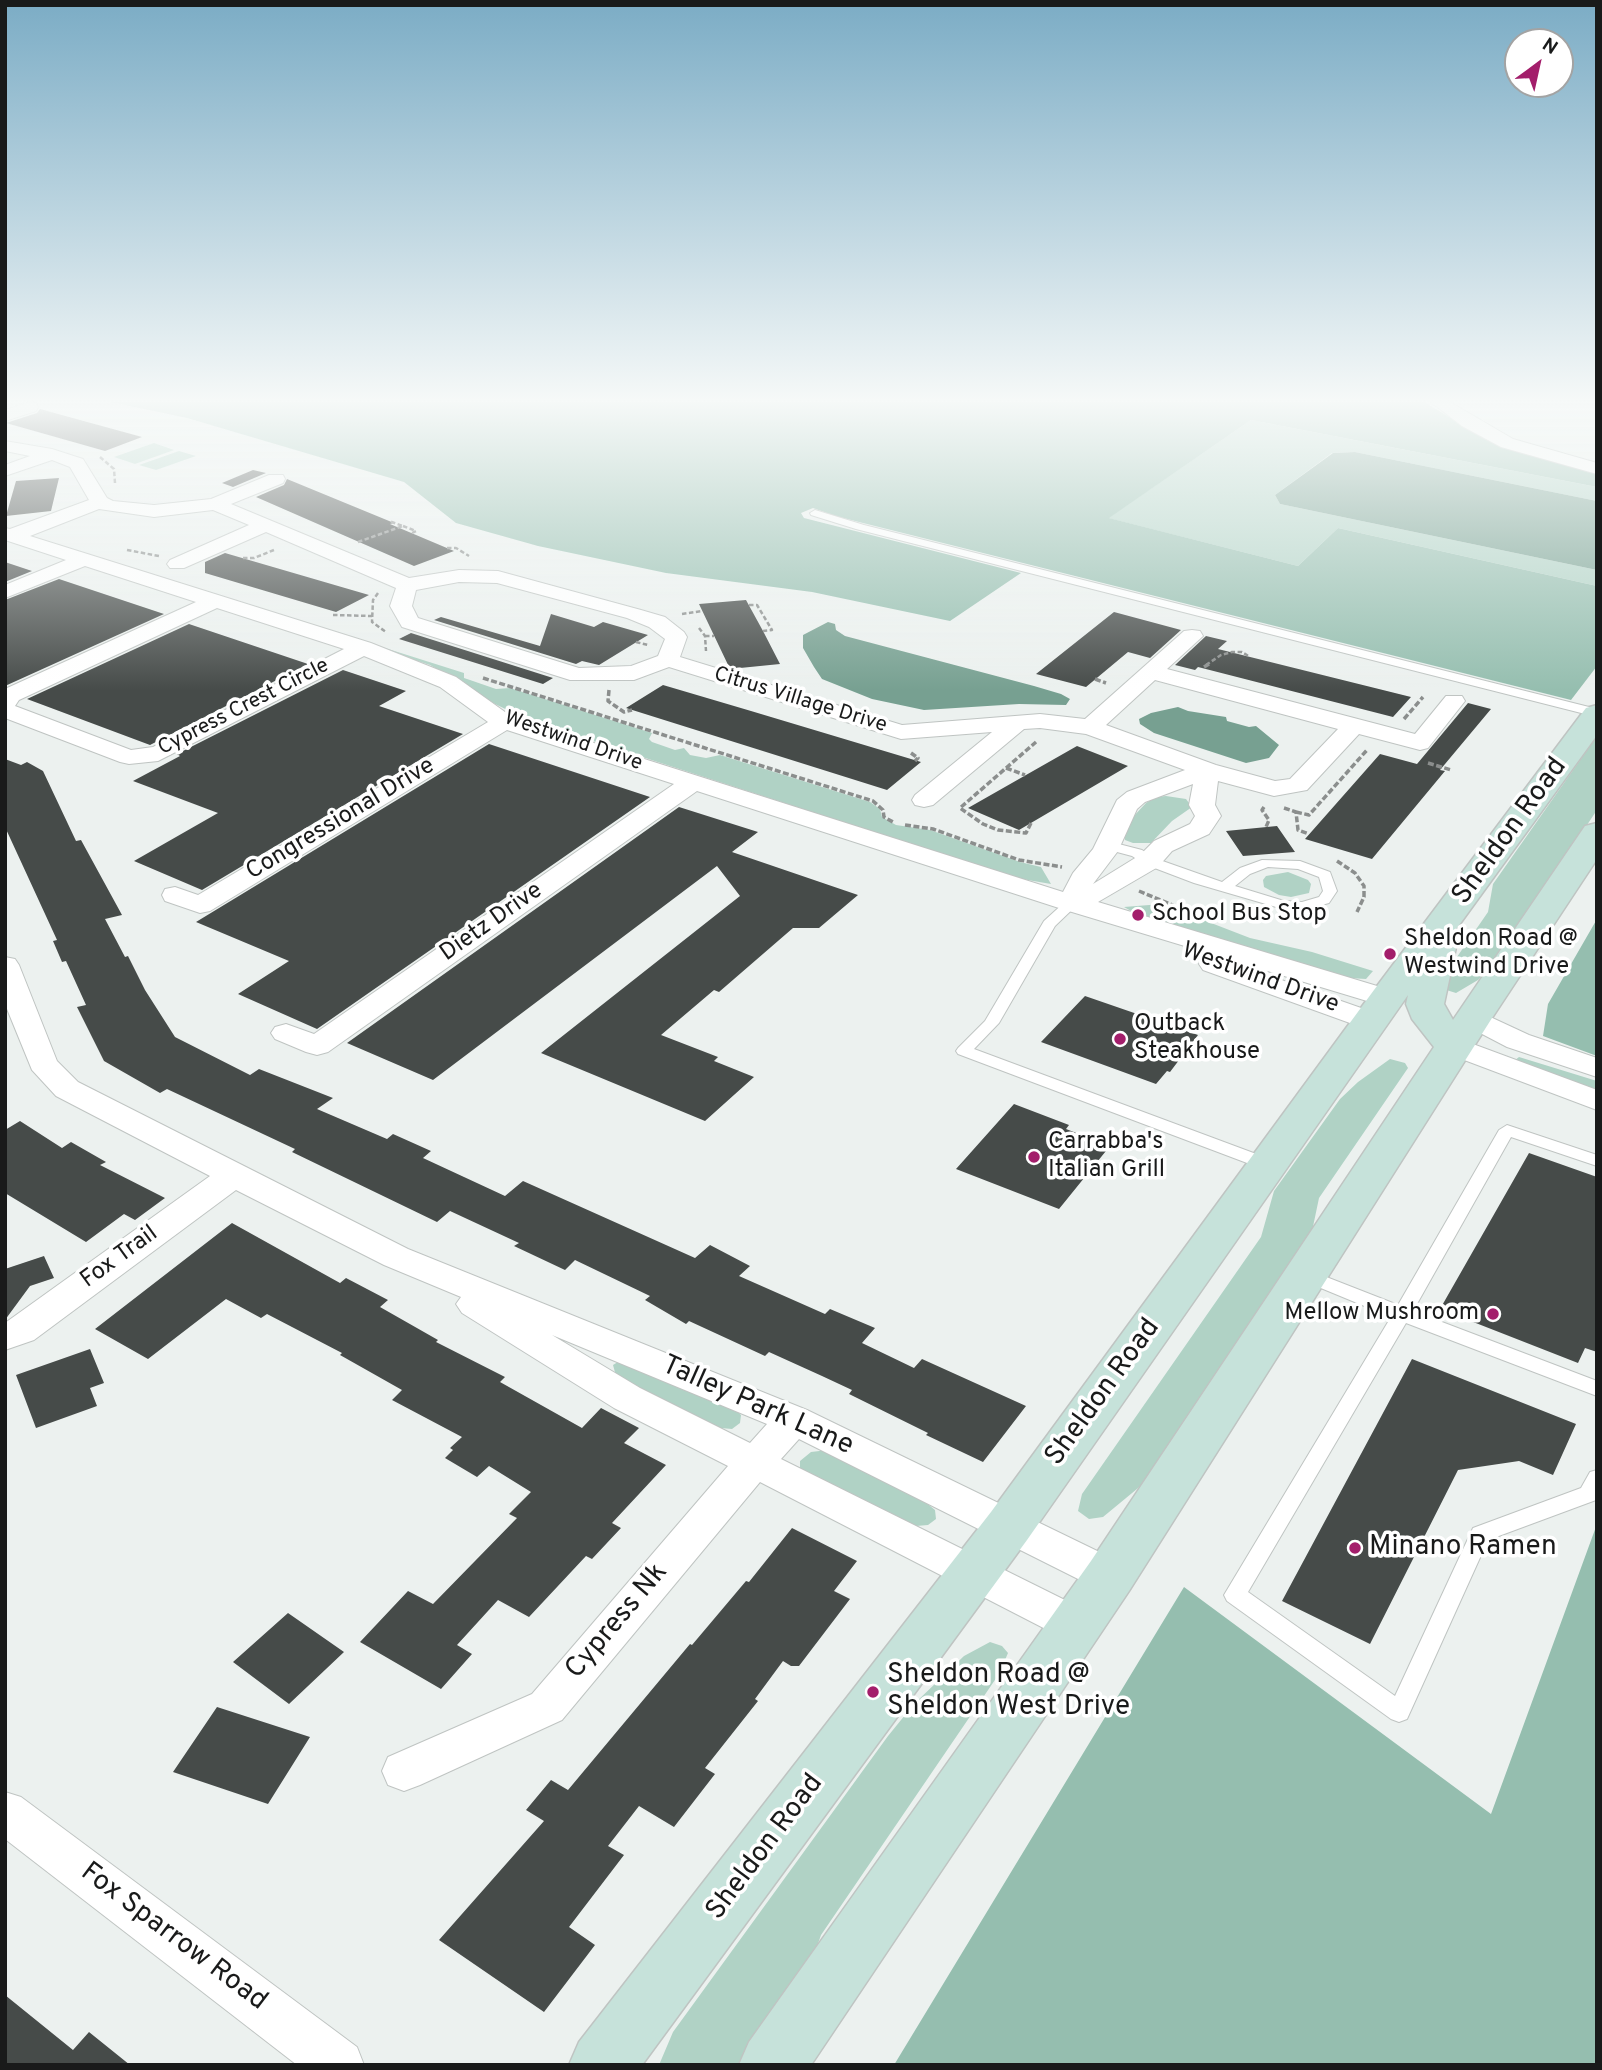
<!DOCTYPE html>
<html>
<head>
<meta charset="utf-8">
<style>
  body { margin:0 }
  #map { position:relative; width:1602px; height:2070px; overflow:hidden; background:#ecf1ef; font-family:Overpass,sans-serif }
  canvas { display:block }
  .frame { position:absolute; inset:0; border:7px solid #191a1a; pointer-events:none }
  .north { position:absolute; left:1504px; top:28px; width:70px; height:70px; box-sizing:border-box; background:#fff; border:2px solid #a3a3a3; border-radius:50%; rotate:33deg; font-size:19px; font-weight:700; line-height:28px; text-align:center; color:#191a1a }
  .north::after { content:''; display:block; margin:auto; width:24px; height:32px; background:#a31e6b; clip-path:polygon(50% 0,100% 100%,50% 72%,0 100%) }
</style>
</head>
<body>
<div id="map">
<canvas width="1602" height="2070"></canvas>
<div class="frame"></div>
<div class="north">N</div>
</div>
<script>
const c = document.querySelector('canvas').getContext('2d');
c.lineJoin = 'round';
function paint(path, color) {
  c.fillStyle = color;
  c.fill(path, 'evenodd');
}
function toPath(rows) {
  const path = new Path2D();
  for (const r of rows) {
    path.moveTo(r[0], r[1]);
    for (let i = 2; i < r.length; i += 2) path.lineTo(r[i], r[i + 1]);
  }
  return path;
}
function trace(path, color, width, dash) {
  c.strokeStyle = color;
  c.lineWidth = width;
  c.lineCap = dash ? 'butt' : 'round';
  c.setLineDash(dash || []);
  c.stroke(path);
}
function drawText(font, color, halo, rows, align = 'center') {
  c.font = font + ' Overpass,sans-serif';
  c.lineWidth = 7;
  c.setLineDash([]);
  c.textBaseline = 'middle';
  c.strokeStyle = halo;
  c.fillStyle = color;
  for (const [text, x, y, turn = 0] of rows) {
    c.save();
    c.translate(x, y);
    c.rotate((+turn || 0) * Math.PI / 180);
    c.textAlign = isNaN(turn) ? turn : align;
    if (halo) c.strokeText(text, 0, 0);
    c.fillText(text, 0, 0);
    c.restore();
  }
}
const green = toPath([
  [1251,420,1597,487,1597,501,1355,452,1332,453,1275,495,1280,504,1597,570,1597,586,1338,528,1298,566,1108,518],
  [154,443,174,450,135,464,114,457],
  [179,451,196,456,156,470,139,465],
  [63,546,464,673,464,678,470,680,496,689,510,688,652,733,649,739,652,742,675,750,684,748,690,755,706,758,720,755,870,802,880,809,882,817,896,825,930,830,1020,862,1041,867,1051,884,1016,878,528,720,495,704,430,665,69,551],
  [1597,736,1597,810,1492,967,1478,980,1456,993,1440,988,1439,983,1488,912,1493,884],
  [1166,796,1186,799,1192,807,1172,821,1151,843,1133,843,1125,840,1125,833,1132,818,1146,803,1156,797],
  [1288,872,1308,880,1311,884,1309,893,1291,897,1279,895,1264,887,1263,880,1266,876],
  [1162,904,1250,938,1312,952,1373,971,1366,979,1349,978,1140,916,1124,907],
  [1519,1057,1597,1081,1597,1093,1514,1061],
  [1390,1059,1405,1063,1408,1068,1319,1198,1310,1241,1143,1484,1103,1517,1089,1519,1078,1511,1082,1494,1261,1237,1274,1191,1340,1099,1358,1082],
  [621,1360,734,1408,741,1415,740,1423,732,1429,721,1428,662,1401,616,1376,613,1365],
  [828,1450,924,1501,935,1510,936,1519,928,1525,916,1526,900,1520,800,1470,800,1461,811,1452],
  [990,1642,1002,1646,1008,1653,999,1674,821,1935,792,2019,758,2065,659,2065,673,2032,888,1736,914,1704,964,1656]
]);
const forest = toPath([
  [111,402,1424,402,1476,433,1597,473,1597,487,1251,420,1109,518,1298,566,1338,528,1597,586,1597,666,1571,700,835,516,813,508,801,513,804,518,1021,573,950,621,812,592,666,573,538,546,456,523,404,482,187,418],
  [1597,919,1597,1056,1543,1036,1548,1004],
  [1597,1524,1597,2065,894,2065,1184,1587,1491,1814]
]);
const water = toPath([
  [1355,452,1597,501,1597,570,1280,504,1275,495,1333,453],
  [828,622,835,624,836,630,845,636,1034,686,1061,694,1070,699,1066,705,1019,704,924,710,872,699,822,679,814,667,803,648,803,635],
  [1178,707,1188,711,1226,717,1227,721,1249,727,1256,726,1279,745,1269,758,1246,763,1154,733,1140,724,1139,719,1151,713]
]);
const building = toPath([
  [40,409,142,437,105,451,6,423,37,413],
  [253,470,266,473,233,487,222,483],
  [59,478,51,511,6,516,16,481],
  [287,479,394,523,390,524,454,551,414,566,256,497,284,485],
  [225,553,369,595,336,612,205,573,205,562],
  [5,562,32,571,5,582],
  [59,579,164,614,5,686,5,600],
  [746,600,763,631,780,664,730,669,699,604],
  [1114,612,1181,630,1150,658,1128,652,1086,687,1036,674],
  [551,614,594,627,603,622,648,635,599,665,582,661,576,664,434,620,441,617,540,646],
  [189,624,308,664,150,745,27,699],
  [411,633,553,678,543,684,399,639],
  [1206,636,1227,641,1218,649,1411,697,1393,717,1198,667,1195,670,1175,665],
  [343,670,406,691,379,706,463,734,202,890,134,861,218,813,133,781,180,756,177,754],
  [663,685,751,711,921,762,887,790,626,708],
  [1468,703,1491,709,1440,770,1445,771,1372,859,1305,839,1380,754,1417,764],
  [489,744,650,797,317,1029,238,994,289,961,196,922],
  [1077,746,1128,766,1019,830,968,808],
  [5,759,21,765,27,762,43,771,76,841,81,840,122,915,105,919,125,957,128,956,145,990,175,1037,250,1075,259,1069,333,1098,317,1109,387,1139,393,1134,431,1151,423,1158,505,1196,523,1181,695,1258,710,1245,750,1266,739,1276,825,1314,830,1309,875,1328,862,1343,914,1368,922,1359,1026,1406,983,1462,926,1435,928,1433,849,1394,852,1390,822,1376,769,1352,765,1356,689,1321,686,1324,645,1300,650,1296,575,1260,565,1270,514,1246,519,1243,450,1211,437,1222,292,1152,295,1149,167,1089,160,1093,104,1061,77,1007,86,1005,66,961,62,962,53,941,57,940,5,827],
  [679,807,758,832,732,852,858,895,819,928,793,928,719,992,714,990,661,1035,718,1057,714,1061,754,1077,705,1121,541,1053,740,896,717,866,433,1080,347,1043],
  [1277,826,1295,852,1243,856,1226,831],
  [1085,996,1198,1035,1170,1072,1167,1071,1156,1084,1041,1042],
  [1014,1104,1069,1125,1066,1129,1110,1146,1059,1209,956,1169],
  [20,1121,62,1148,71,1142,106,1162,100,1165,165,1198,135,1220,124,1214,86,1242,5,1193,5,1130],
  [1529,1153,1597,1177,1597,1352,1585,1348,1578,1363,1440,1309],
  [232,1223,340,1283,346,1278,388,1300,380,1307,438,1340,436,1342,505,1377,500,1382,582,1428,601,1408,639,1428,624,1443,666,1465,612,1523,621,1528,592,1559,586,1556,529,1617,498,1600,457,1645,472,1654,441,1689,360,1642,408,1591,433,1604,517,1518,509,1514,531,1492,489,1466,477,1477,445,1458,453,1450,450,1448,462,1437,392,1400,402,1390,340,1355,342,1353,267,1314,261,1318,226,1299,148,1359,95,1329],
  [44,1256,54,1278,30,1286,5,1320,5,1269],
  [90,1349,104,1383,90,1388,97,1406,36,1428,16,1375],
  [1412,1359,1576,1424,1553,1475,1519,1461,1458,1470,1370,1644,1282,1601],
  [792,1528,857,1561,834,1591,850,1599,799,1666,791,1666,783,1661,755,1699,758,1701,705,1768,715,1774,674,1827,639,1806,608,1846,624,1855,569,1927,595,1945,544,2012,439,1940,544,1821,526,1810,551,1780,568,1790,690,1644,692,1645,746,1581,749,1582],
  [288,1613,344,1652,289,1704,233,1662],
  [217,1707,310,1737,268,1804,173,1772],
  [5,1995,73,2050,89,2032,130,2065,5,2065]
]);
const pathFar1 = toPath([
  [100,457,114,469,115,483],
  [403,526,416,531,412,533],
  [358,542,403,526,389,521],
  [447,548,456,548,469,556],
  [127,550,159,556],
  [243,558,254,558,274,550],
  [378,593,373,600,372,622,386,632],
  [749,605,757,605,772,630,763,631],
  [682,614,702,611],
  [333,615,372,616],
  [699,628,705,636,706,651],
  [705,636,714,636],
  [636,642,648,645],
  [1206,665,1221,655,1232,652,1242,652,1250,657]
]);
const path = toPath([
  [1204,667,1209,664],
  [483,678,873,801,883,810,884,817,893,822],
  [1095,679,1106,683],
  [609,690,608,701,624,712,632,710],
  [1404,719,1423,697],
  [911,753,918,758,915,761],
  [1428,763,1451,770],
  [1006,768,1025,775],
  [1264,807,1262,810,1269,820,1266,827],
  [1284,808,1296,812,1298,830,1309,834],
  [1296,812,1309,815,1367,750],
  [1031,823,1026,833,998,830,983,824,960,808,1036,742],
  [905,825,933,829,1019,860,1062,867],
  [1337,861,1355,873,1364,886,1364,897,1357,912],
  [1139,891,1196,915]
]);
const service = toPath([
  [815,510,864,525,1597,709,1597,717,856,529,811,515,810,513,815,510],
  [1107,841,1142,850,1154,858,1222,882,1240,868,1262,860,1300,861,1330,872,1337,891,1329,903,1303,910,1283,909,1194,883,1144,864,1132,856,1102,848,1100,845,1107,841],
  [1268,867,1298,869,1319,877,1323,891,1319,897,1302,902,1284,901,1235,886,1250,874,1268,867],
  [1072,899,1079,903,1055,926,999,1023,974,1049,1275,1161,1278,1165,1275,1169,1263,1169,958,1054,956,1051,958,1048,985,1021,1044,921,1067,900,1072,899],
  [1507,1125,1597,1155,1597,1166,1511,1137,1413,1311,1597,1381,1597,1396,1406,1323,1248,1592,1395,1696,1473,1528,1581,1488,1590,1472,1597,1470,1596,1500,1488,1540,1407,1719,1399,1722,1391,1719,1227,1601,1224,1595,1391,1317,1299,1279,1296,1275,1299,1271,1305,1269,1311,1271,1398,1305,1499,1130,1507,1125]
]);
const minor = toPath([
  [30,402,36,403,38,407,36,411,5,421,5,410,30,402],
  [1431,402,1450,402,1513,439,1597,463,1597,474,1501,447,1462,426,1431,402],
  [5,441,52,449,83,459,107,498,113,501,154,505,211,499,269,475,283,475,285,479,283,483,231,504,409,578,459,570,498,571,641,610,665,617,684,632,687,637,680,657,902,725,1040,714,1085,719,1184,631,1192,630,1200,631,1203,636,1167,669,1415,734,1446,696,1462,696,1465,701,1428,748,1420,750,1359,734,1307,790,1274,796,1218,781,1215,805,1221,816,1209,834,1172,851,1158,867,1098,902,1397,992,1401,998,1397,1004,1387,1007,1377,1004,1062,909,697,791,328,1052,317,1055,306,1052,275,1039,271,1033,275,1027,286,1024,314,1034,674,784,507,730,210,911,200,913,165,901,162,895,165,889,175,887,198,895,488,722,440,687,364,656,158,761,129,764,120,762,5,718,5,689,196,602,85,566,5,598,5,585,66,560,5,540,5,528,10,529,89,500,70,467,52,460,5,476,5,465,30,456,5,451,5,441],
  [99,509,154,517,213,510,249,525,170,560,167,564,170,568,184,568,266,532,396,588,390,606,402,627,570,680,634,680,669,667,901,739,992,732,915,795,912,800,915,805,924,807,933,805,1024,729,1040,728,1086,734,1185,770,1127,792,1117,800,1093,849,1073,873,1063,892,512,717,456,677,371,643,30,536,99,509],
  [459,582,497,583,627,618,649,627,665,639,658,656,631,666,579,668,418,618,412,606,416,590,459,582],
  [217,608,344,649,153,747,131,750,15,706,19,700,217,608],
  [1155,680,1338,729,1290,779,1275,781,1216,765,1106,725,1155,680],
  [1193,784,1189,805,1195,816,1190,824,1154,841,1140,855,1093,884,1118,851,1137,809,1145,802,1193,784],
  [1213,956,1381,1015,1386,1021,1381,1027,1371,1030,1361,1027,1203,970,1199,964,1203,958,1213,956],
  [5,957,15,959,19,965,57,1061,78,1082,408,1249,807,1410,1124,1564,1130,1576,1124,1588,1110,1592,1096,1588,799,1439,781,1459,1091,1613,1097,1625,1091,1637,1076,1642,1061,1637,760,1482,562,1720,420,1785,404,1791,388,1785,382,1771,388,1757,532,1694,728,1466,614,1408,462,1313,456,1304,461,1297,384,1265,236,1190,34,1340,5,1350,5,1323,210,1176,56,1096,32,1070,5,1004,5,957],
  [552,1335,767,1424,750,1443,640,1388,552,1335],
  [1473,1009,1529,1035,1597,1058,1597,1077,1507,1047,1463,1024,1458,1018,1463,1012,1473,1009],
  [1454,1037,1597,1090,1597,1110,1443,1052,1439,1046,1443,1040,1454,1037],
  [5,1792,21,1797,357,2047,364,2065,297,2065,5,1839,5,1792]
]);
const secondary = toPath([
  [1597,705,1597,735,1454,932,1458,938,1444,1004,1453,1020,1585,826,1597,823,1597,859,1492,1018,1129,1591,811,2065,739,2065,749,2042,1091,1561,1434,1047,1412,1019,1406,1004,1408,995,1027,1540,642,2065,569,2065,579,2042,991,1512,1374,990,1586,708,1597,705]
]);
const markers = [
  [1138,915,7,"#a31e6b"],
  [1390,954,7,"#a31e6b"],
  [1120,1039,7,"#a31e6b"],
  [1034,1157,7,"#a31e6b"],
  [1493,1314,7,"#a31e6b"],
  [1355,1548,7,"#a31e6b"],
  [873,1692,7,"#a31e6b"]
];
const farStreetnames = [
  ["Citrus Village Drive",800,701,17],
  ["Cypress Crest Circle",244,708,-27],
  ["Westwind Drive",573,742,19]
];
const streetNames = [
  ["Congressional Drive",341,820,-31],
  ["Dietz Drive",492,923,-35],
  ["Westwind Drive",1260,979,20],
  ["Fox Trail",120,1258,-36]
];
const poiNames = [
  ["School Bus Stop",1152,915],
  ["Sheldon Road @",1404,940],
  ["Westwind Drive",1404,968],
  ["Outback",1134,1025],
  ["Steakhouse",1134,1053],
  ["Carrabba's",1048,1143],
  ["Italian Grill",1048,1171],
  ["Mellow Mushroom",1479,1314,"right"]
];
const nearStreetnames = [
  ["Sheldon Road",1511,832,-54],
  ["Sheldon Road",1104,1393,-54],
  ["Talley Park Lane",757,1407,24],
  ["Cypress Nk",618,1622,-50],
  ["Sheldon Road",766,1848,-53],
  ["Fox Sparrow Road",173,1938,37]
];
const nearPoinames = [
  ["Minano Ramen",1369,1548],
  ["Sheldon Road @",887,1676],
  ["Sheldon West Drive",887,1708]
];
paint(green, '#b0d2c5');
paint(forest, '#95beaf');
paint(water, '#77a091');
paint(building, '#464b49');
trace(service, '#bfc4c2', 2);
trace(minor, '#bfc4c2', 2);
trace(secondary, '#bfc4c2', 3);
trace(pathFar1, '#8b8e8d', 2.5, [4.5, 2.5]);
trace(path, '#8b8e8d', 3.5, [6, 2.5]);
paint(service, '#fff');
paint(minor, '#fff');
paint(secondary, '#c6e2da');
const sky = c.createLinearGradient(0, 0, 0, 691);
sky.addColorStop(0, '#7bacc5');
sky.addColorStop(0.58, '#f6f9f8');
sky.addColorStop(1, '#f6f9f800');
c.fillStyle = sky;
c.fillRect(0, 0, 1602, 691);
for (const [x, y, r, color] of markers) {
  const dot = new Path2D();
  dot.arc(x, y, r, 0, 2 * Math.PI);
  c.fillStyle = color;
  c.fill(dot);
  trace(dot, '#fff', 2.5);
}
drawText('21px', '#191a1a', '#fff', farStreetnames);
drawText('24px', '#191a1a', '#fff', streetNames);
drawText('24px', '#191a1a', '#fff', poiNames, 'left');
drawText('28px', '#191a1a', '#fff', nearStreetnames);
drawText('28px', '#191a1a', '#fff', nearPoinames, 'left');
</script>
</body>
</html>
